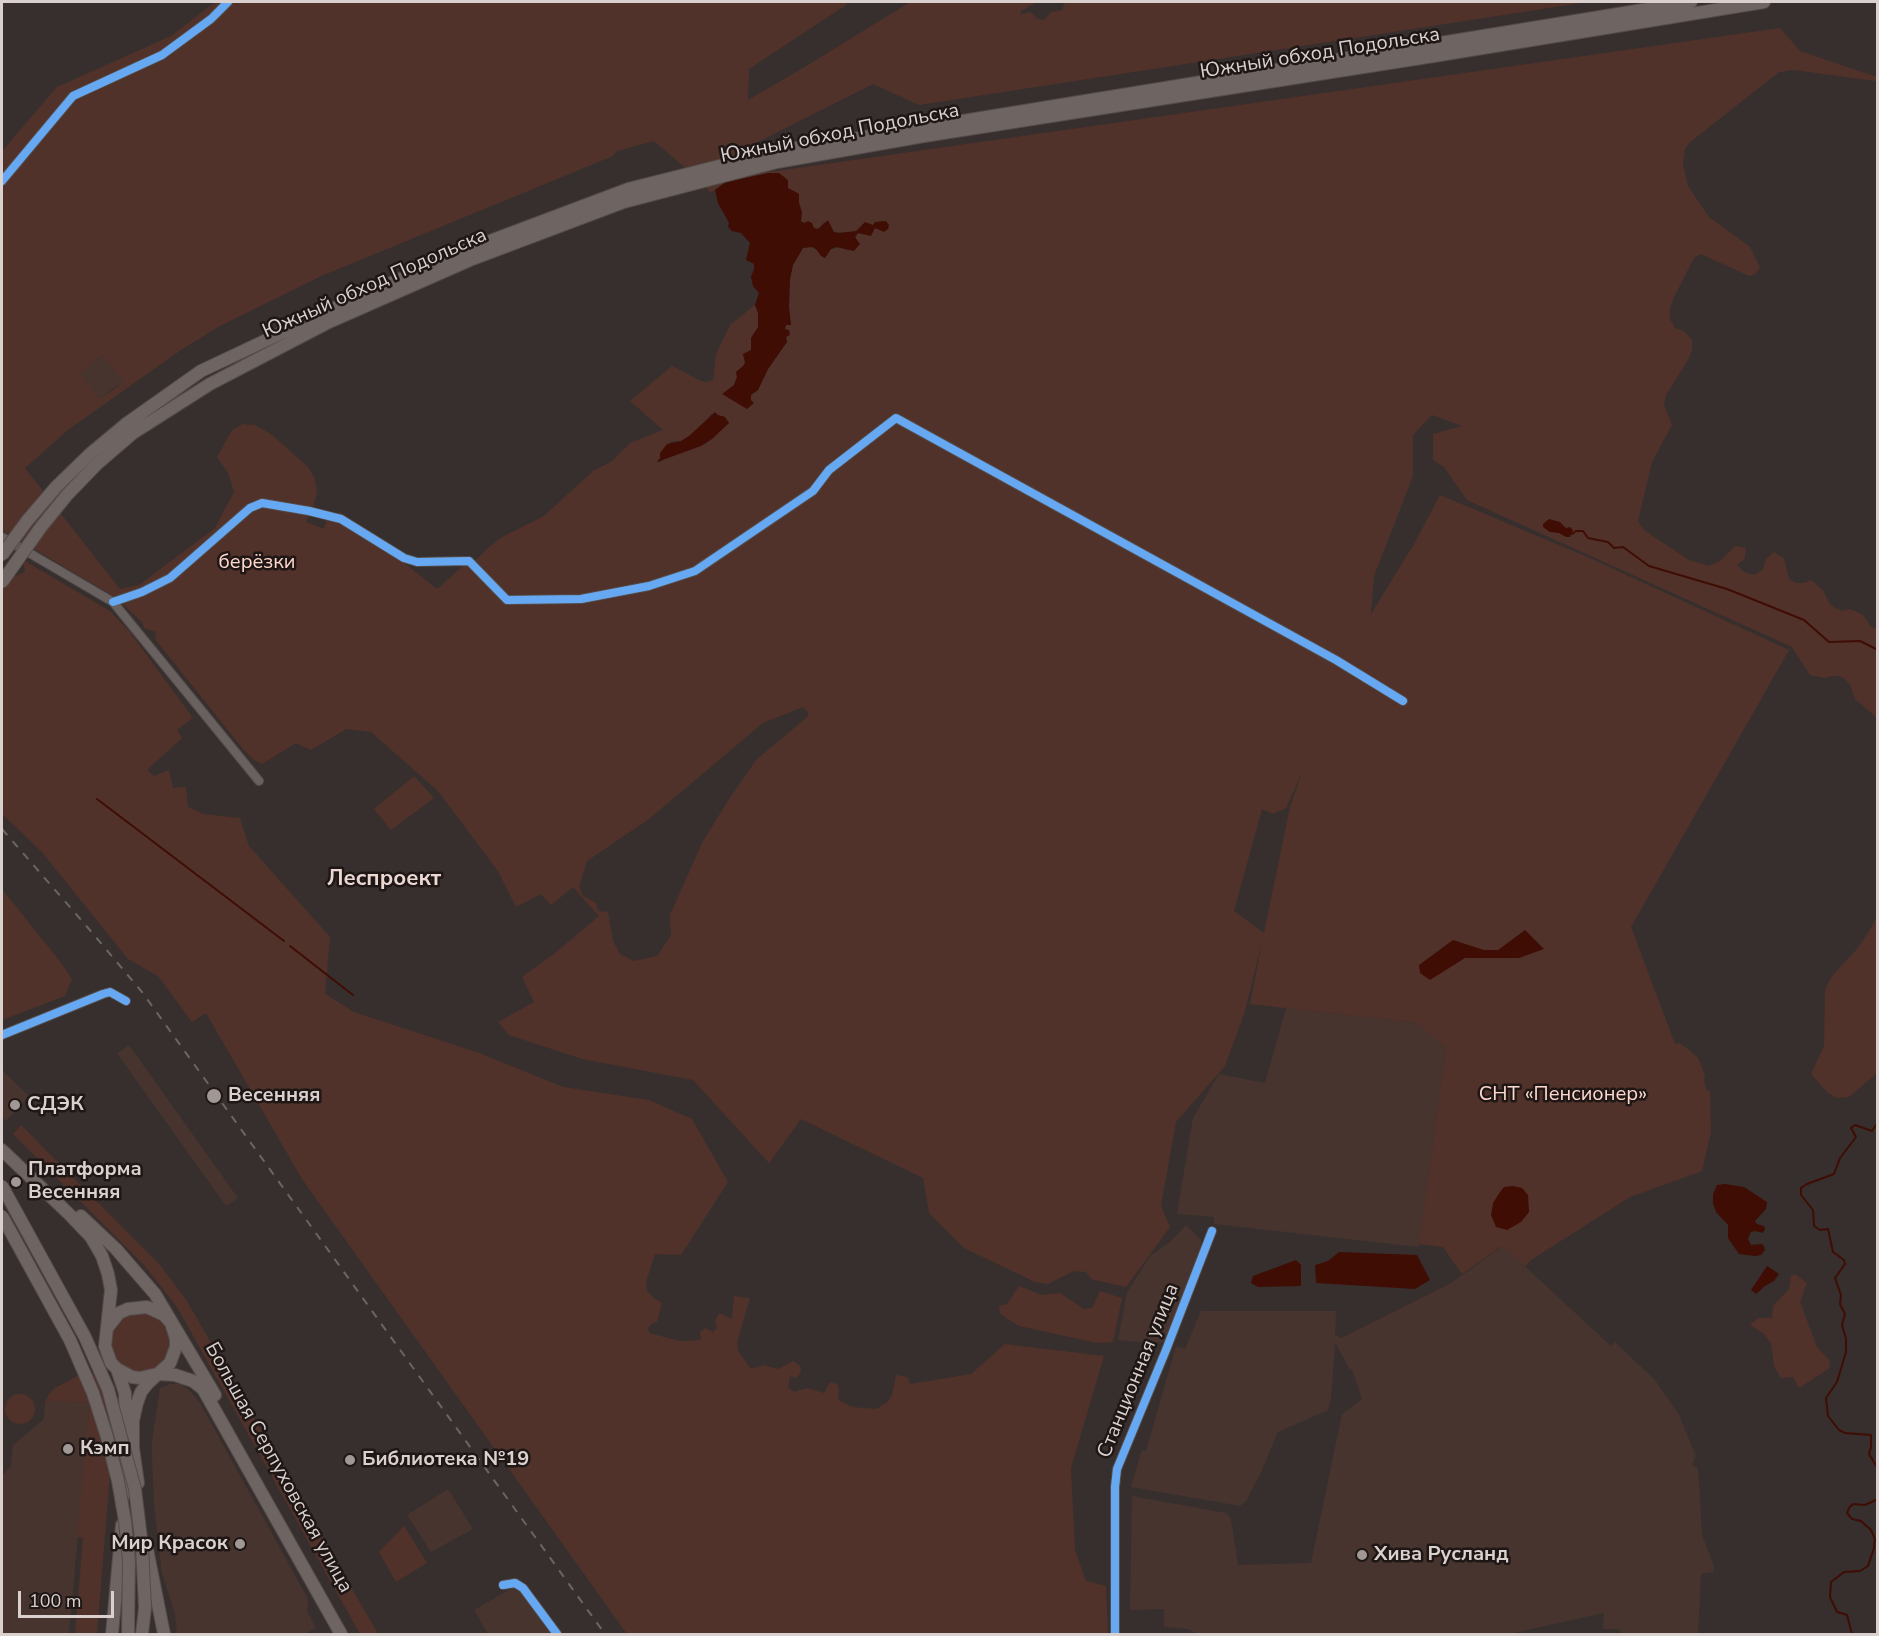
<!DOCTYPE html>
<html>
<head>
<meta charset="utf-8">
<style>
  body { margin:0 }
  #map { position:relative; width:1879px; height:1636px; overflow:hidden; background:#372f2d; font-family:"Nunito Sans",sans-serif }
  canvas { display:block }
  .frame { position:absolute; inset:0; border:3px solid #dad1ce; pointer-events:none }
  .scale { position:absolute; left:18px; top:1591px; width:96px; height:27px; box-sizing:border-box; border:3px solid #dad1ce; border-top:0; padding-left:8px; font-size:18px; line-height:21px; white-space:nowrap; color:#dad1ce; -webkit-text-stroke:4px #1e1715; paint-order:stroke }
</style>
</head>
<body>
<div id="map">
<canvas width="1879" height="1636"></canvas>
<div class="frame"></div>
<div class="scale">100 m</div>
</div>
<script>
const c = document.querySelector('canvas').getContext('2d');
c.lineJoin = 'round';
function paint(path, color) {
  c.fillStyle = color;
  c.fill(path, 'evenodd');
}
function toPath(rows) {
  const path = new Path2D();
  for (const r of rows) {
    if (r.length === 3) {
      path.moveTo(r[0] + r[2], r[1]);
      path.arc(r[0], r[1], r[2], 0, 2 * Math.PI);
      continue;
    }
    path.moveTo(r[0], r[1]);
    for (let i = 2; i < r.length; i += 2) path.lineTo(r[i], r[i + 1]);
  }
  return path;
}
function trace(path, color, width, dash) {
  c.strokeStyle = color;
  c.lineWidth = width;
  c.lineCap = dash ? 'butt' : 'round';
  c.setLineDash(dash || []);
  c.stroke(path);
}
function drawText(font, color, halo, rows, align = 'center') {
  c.font = font + ' "Nunito Sans",sans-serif';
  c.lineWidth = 5;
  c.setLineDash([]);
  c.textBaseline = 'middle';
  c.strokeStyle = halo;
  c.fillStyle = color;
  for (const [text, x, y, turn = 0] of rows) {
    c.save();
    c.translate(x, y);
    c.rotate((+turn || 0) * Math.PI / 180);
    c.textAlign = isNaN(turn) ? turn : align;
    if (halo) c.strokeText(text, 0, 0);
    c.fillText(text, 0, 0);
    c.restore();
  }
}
const built = toPath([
  [102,355,125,382,113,388,100,399,79,374],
  [1286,1008,1417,1023,1446,1048,1419,1247,1214,1224,1214,1217,1177,1214,1193,1118,1219,1074,1265,1083],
  [129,1045,238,1198,226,1206,117,1053],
  [2,1070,29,1096,6,1121,2,1117],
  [1186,1225,1201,1240,1201,1255,1169,1337,1164,1342,1151,1343,1118,1340,1127,1293,1150,1256,1170,1242],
  [1503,1246,1611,1346,1615,1342,1655,1380,1679,1415,1696,1456,1692,1465,1698,1468,1702,1535,1713,1563,1714,1572,1701,1574,1698,1634,1623,1634,1619,1629,1603,1629,1604,1613,1509,1634,1197,1634,1189,1629,1164,1627,1164,1609,1130,1610,1132,1496,1226,1513,1231,1519,1238,1565,1311,1563,1342,1414,1362,1399,1352,1369,1350,1370,1336,1344,1335,1344,1331,1399,1328,1410,1278,1432,1261,1472,1246,1501,1240,1506,1131,1487,1142,1450,1146,1451,1176,1346,1185,1349,1201,1311,1336,1311,1335,1335,1341,1338,1451,1283],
  [170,1384,180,1384,188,1389,200,1403,308,1599,307,1611,316,1628,305,1634,177,1634,175,1614,162,1573,154,1505,152,1457,152,1441,160,1388],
  [56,1401,90,1403,69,1634,2,1634,2,1476,11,1466,13,1445,44,1419,45,1403],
  [448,1489,473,1529,431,1552,407,1515],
  [516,1586,530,1599,555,1634,488,1634,474,1610]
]);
const green = toPath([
  [215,2,847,2,846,5,749,69,748,100,808,65,910,2,1037,2,1021,11,1020,15,1030,12,1038,19,1044,20,1051,12,1062,10,1065,2,1588,2,919,105,873,84,758,142,770,172,1780,28,1800,51,1877,77,1875,81,1794,70,1779,72,1689,143,1685,149,1683,164,1688,186,1709,217,1750,247,1760,267,1756,274,1749,276,1701,254,1694,258,1673,299,1670,309,1670,319,1675,328,1685,332,1692,340,1692,350,1688,360,1666,395,1664,405,1672,425,1652,462,1638,521,1644,530,1689,560,1709,566,1720,561,1735,546,1746,548,1745,558,1737,565,1744,572,1755,575,1763,569,1766,559,1774,552,1784,558,1789,579,1796,583,1804,583,1811,580,1823,590,1829,603,1835,608,1842,611,1850,609,1863,615,1871,627,1877,628,1877,718,1855,699,1850,685,1845,679,1839,676,1831,676,1825,678,1810,675,1792,647,1467,500,1444,467,1433,460,1433,434,1462,426,1432,415,1413,435,1413,476,1374,576,1371,614,1414,544,1440,495,1592,559,1789,650,1631,927,1675,1044,1679,1043,1688,1049,1698,1058,1705,1075,1704,1080,1706,1090,1710,1091,1711,1132,1702,1171,1630,1197,1531,1260,1525,1266,1502,1246,1462,1274,1443,1247,1419,1244,1446,1048,1417,1023,1250,1004,1263,937,1245,1011,1225,1066,1176,1122,1161,1206,1170,1227,1126,1287,1091,1279,1086,1272,1074,1271,1048,1284,1035,1282,964,1248,929,1213,923,1178,801,1119,769,1163,693,1080,582,1059,509,1035,498,1022,534,1002,522,977,555,953,599,916,573,887,551,905,541,894,516,907,498,871,438,791,371,732,346,729,311,750,296,743,262,764,254,760,243,749,155,639,156,632,144,628,142,622,115,597,2,530,2,151,57,87,171,36],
  [654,141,705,185,710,193,726,182,769,173,779,173,788,188,799,194,799,203,802,212,801,221,813,228,818,229,824,222,834,232,852,233,873,226,875,222,886,221,880,229,875,228,866,235,858,233,849,251,841,247,819,252,812,247,803,248,793,265,790,279,789,307,791,325,786,325,785,329,787,342,768,369,758,390,751,395,751,400,723,394,734,385,737,377,736,372,743,367,745,363,743,354,751,351,751,338,758,327,758,313,755,305,730,325,716,354,713,380,707,382,701,381,672,366,630,401,663,430,630,443,611,462,593,471,544,516,502,537,488,548,474,562,462,567,437,589,340,512,328,517,324,529,306,522,312,511,317,492,315,479,308,467,271,434,255,425,243,424,232,430,217,457,228,473,234,492,215,528,139,585,120,589,25,468,69,429,184,348,220,326,319,277,613,156,617,151],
  [102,355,124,382,100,399,80,374],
  [711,414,725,417,729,423,705,444,668,457,659,463,657,462,671,441,681,441,689,436,705,422],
  [803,707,809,713,806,718,756,760,727,802,702,843,670,915,671,935,657,956,634,961,620,954,613,941,608,912,598,911,596,903,583,896,579,887,587,861,649,819,763,723],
  [1303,770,1290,807,1264,933,1234,911,1262,809,1273,814,1286,808],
  [23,560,110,611,129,631,193,718,177,730,182,738,147,770,154,776,169,770,173,788,186,787,188,807,203,814,240,818,249,846,330,937,325,994,354,1012,479,1053,563,1087,649,1100,692,1119,728,1182,681,1255,655,1254,646,1282,647,1291,655,1299,662,1303,657,1322,651,1324,648,1328,649,1333,680,1341,701,1340,700,1332,705,1328,713,1332,717,1328,715,1321,719,1313,732,1319,734,1296,750,1298,737,1342,738,1351,751,1369,763,1365,778,1369,793,1361,799,1365,801,1369,800,1374,796,1378,790,1376,788,1387,794,1392,807,1388,824,1393,830,1382,837,1384,839,1389,838,1400,852,1407,876,1409,888,1402,892,1395,896,1375,908,1377,910,1384,971,1374,1005,1344,1104,1356,1071,1468,1075,1550,1086,1581,1106,1586,1108,1634,627,1634,302,1179,206,1013,192,1022,158,976,128,959,41,851,2,814,2,582,25,572],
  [414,776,434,798,391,830,374,809],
  [2,889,62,964,72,979,65,996,2,1020],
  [1877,911,1877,1068,1875,1075,1849,1097,1837,1098,1828,1093,1811,1074,1824,1046,1825,990,1832,976,1857,949,1868,933,1876,918],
  [21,1125,160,1265,187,1301,378,1634,360,1634,177,1307,144,1265,13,1134],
  [1795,1274,1807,1283,1800,1302,1817,1347,1829,1360,1830,1368,1799,1388,1793,1377,1781,1378,1774,1366,1771,1343,1763,1333,1750,1325,1758,1318,1772,1318,1773,1306,1789,1289,1791,1276],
  [1019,1286,1042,1295,1060,1293,1084,1309,1092,1308,1100,1291,1122,1298,1113,1342,1097,1343,1019,1326,1000,1314,999,1306,1007,1304],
  [140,1342,30],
  [89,1372,97,1374,116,1400,97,1634,75,1634,83,1538,77,1537,90,1403,56,1401,45,1403,49,1394,55,1388,81,1374],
  [20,1409,15],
  [404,1526,427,1563,396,1582,379,1552]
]);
const water = toPath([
  [769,173,779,173,788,180,788,188,799,194,799,203,802,212,801,221,804,223,808,221,812,223,814,228,818,229,828,220,834,232,839,233,856,231,865,222,873,225,875,222,886,221,889,225,888,229,884,232,875,228,871,236,858,233,855,237,860,244,854,251,836,247,831,249,825,258,821,256,816,249,812,247,803,248,793,265,790,279,789,307,791,325,786,325,785,329,789,330,790,335,786,337,787,342,768,369,758,390,751,395,751,400,754,403,747,409,722,394,734,385,737,377,736,372,743,366,745,363,743,354,751,350,751,338,758,327,758,313,755,305,759,293,753,286,751,277,754,269,754,264,746,260,750,243,741,233,732,231,728,227,729,223,718,203,715,190,726,182],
  [715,412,718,415,725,417,729,423,712,439,701,446,657,462,660,458,660,453,667,444,681,441,689,436],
  [1549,519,1560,522,1566,528,1570,527,1573,530,1570,537,1566,537,1559,533,1550,532,1543,527,1543,524],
  [1525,930,1544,949,1519,958,1465,958,1430,980,1420,973,1419,965,1453,940,1484,950,1498,950],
  [1725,1184,1744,1187,1767,1202,1766,1209,1755,1221,1757,1224,1764,1226,1765,1229,1763,1233,1755,1231,1751,1232,1748,1239,1751,1245,1762,1244,1764,1246,1765,1250,1761,1255,1755,1256,1739,1254,1728,1238,1728,1225,1716,1212,1713,1204,1713,1194,1717,1185],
  [1513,1186,1522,1188,1528,1195,1529,1212,1521,1222,1507,1230,1496,1227,1491,1215,1493,1203,1500,1192,1504,1187],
  [1339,1252,1417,1255,1430,1280,1415,1289,1316,1283,1315,1265,1328,1261],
  [1296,1260,1301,1265,1301,1286,1258,1287,1251,1283,1253,1276],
  [1767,1266,1779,1274,1774,1281,1765,1286,1756,1294,1751,1290]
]);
const stream = toPath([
  [1572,534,1576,531,1583,531,1588,538,1608,542,1614,548,1623,547,1649,566,1727,589,1804,620,1829,642,1860,641,1878,650],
  [97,799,284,941],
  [290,946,353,995],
  [1878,1122,1872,1131,1855,1125,1851,1128,1856,1137,1840,1158,1834,1174,1807,1184,1801,1188,1801,1195,1813,1210,1814,1226,1820,1230,1828,1229,1833,1252,1844,1260,1845,1264,1835,1278,1841,1295,1840,1304,1845,1314,1842,1325,1846,1339,1846,1352,1837,1382,1826,1398,1828,1416,1839,1430,1845,1433,1871,1435,1871,1447,1869,1454,1877,1467,1878,1476],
  [1852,1634,1847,1615,1837,1612,1830,1597,1831,1582,1844,1572,1860,1571,1868,1566,1874,1548,1875,1539,1871,1530,1861,1521,1852,1519,1847,1513,1849,1508,1853,1504,1865,1505,1878,1499]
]);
const minor = toPath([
  [2,181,73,96,162,55,211,19,228,2],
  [2,537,113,602,259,781],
  [113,602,142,592,170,578,250,508,262,503,309,511,341,519,404,558,417,562,469,561,507,600,581,599,649,586,695,571,813,491,829,470,896,418,1336,660,1403,701],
  [2,1035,103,994,110,992,126,1001],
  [503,1585,515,1583,523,1588,557,1634],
  [1115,1634,1115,1487,1117,1469,1166,1350,1212,1231]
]);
const primary = toPath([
  [126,424,201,371,326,312,466,250,628,189,779,151,1691,2],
  [133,433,210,384,329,322,470,260,624,202,777,162,924,136,1434,56,1764,2],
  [2,1150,70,1215,91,1237,102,1256,108,1274,111,1290,105,1346,111,1363,117,1369,132,1377,140,1378,157,1374,175,1375,193,1381,203,1389,341,1634],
  [81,1216,116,1249,155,1294,215,1395],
  [108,1327,119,1313,128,1309,147,1307,164,1315,171,1323,176,1339,176,1347,170,1363,148,1383,141,1392,137,1403,133,1421,133,1448,138,1483],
  [117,1369,125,1393,126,1433],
  [123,1496,125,1456],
  [146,1544,164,1634],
  [112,1634,122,1525]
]);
const rail = toPath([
  [2,829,89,929,142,992,605,1634]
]);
const primaryBridge = toPath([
  [2,555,27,521,56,487,90,454,126,424],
  [2,582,41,527,67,495,97,464,133,433],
  [2,1186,85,1337,108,1389,135,1489,142,1546,145,1608,142,1634],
  [2,1216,70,1340,93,1393,107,1437,118,1481,125,1521,129,1561,128,1634]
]);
const cycleway = toPath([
  [2,181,73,96,162,55,211,19,228,2],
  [113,602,142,592,170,578,250,508,262,503,309,511,341,519,404,558,417,562,469,561,507,600,581,599,649,586,695,571,813,491,829,470,896,418,1336,660,1403,701],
  [2,1035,103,994,110,992,126,1001],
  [503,1585,515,1583,523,1588,557,1634],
  [1115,1634,1115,1487,1117,1469,1166,1350,1212,1231]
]);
const markers = [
  [214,1096,8,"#a19896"],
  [15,1105,6,"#a19896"],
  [16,1182,6,"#a19896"],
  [68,1449,6,"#a19896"],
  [350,1460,6,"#a19896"],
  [240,1544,6,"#a19896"],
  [1362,1555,6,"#a19896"]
];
const streetNames = [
  ["Южный обход Подольска",1320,54,-9],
  ["Южный обход Подольска",840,134,-11],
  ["Южный обход Подольска",375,284,-24],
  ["Станционная улица",1139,1371,-68],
  ["Большая Серпуховская улица",278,1468,61]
];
const parkNames = [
  ["берёзки",257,563],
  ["СНТ «Пенсионер»",1563,1095]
];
const poiNames = [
  ["Весенняя",228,1096],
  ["СДЭК",27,1105],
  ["Платформа",28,1170],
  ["Весенняя",28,1193],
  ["Кэмп",80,1449],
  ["Библиотека №19",362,1460],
  ["Мир Красок",228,1544,"right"],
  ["Хива Русланд",1374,1555]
];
const quarterNames = [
  ["Леспроект",384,880]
];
paint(built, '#47342f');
paint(green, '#51322a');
paint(water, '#3f0d04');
trace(stream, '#3f0d04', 2);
trace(minor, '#534c4b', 10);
trace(primary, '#534c4b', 14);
trace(minor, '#686160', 8);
trace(primary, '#6e6461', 12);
trace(rail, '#6a6563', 2, [8, 8]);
trace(primaryBridge, '#534c4b', 14, []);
trace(primaryBridge, '#6e6461', 12);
trace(cycleway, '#66a8f1', 8);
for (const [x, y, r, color] of markers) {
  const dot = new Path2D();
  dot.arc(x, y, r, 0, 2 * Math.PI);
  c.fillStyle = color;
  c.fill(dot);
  trace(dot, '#1e1715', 2);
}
drawText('20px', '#dad1ce', '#1e1715', streetNames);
drawText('20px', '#fed7cd', '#1e1715', parkNames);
drawText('bold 20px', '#dad1ce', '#1e1715', poiNames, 'left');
drawText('bold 22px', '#ecd8d3', '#1e1715', quarterNames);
</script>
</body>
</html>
